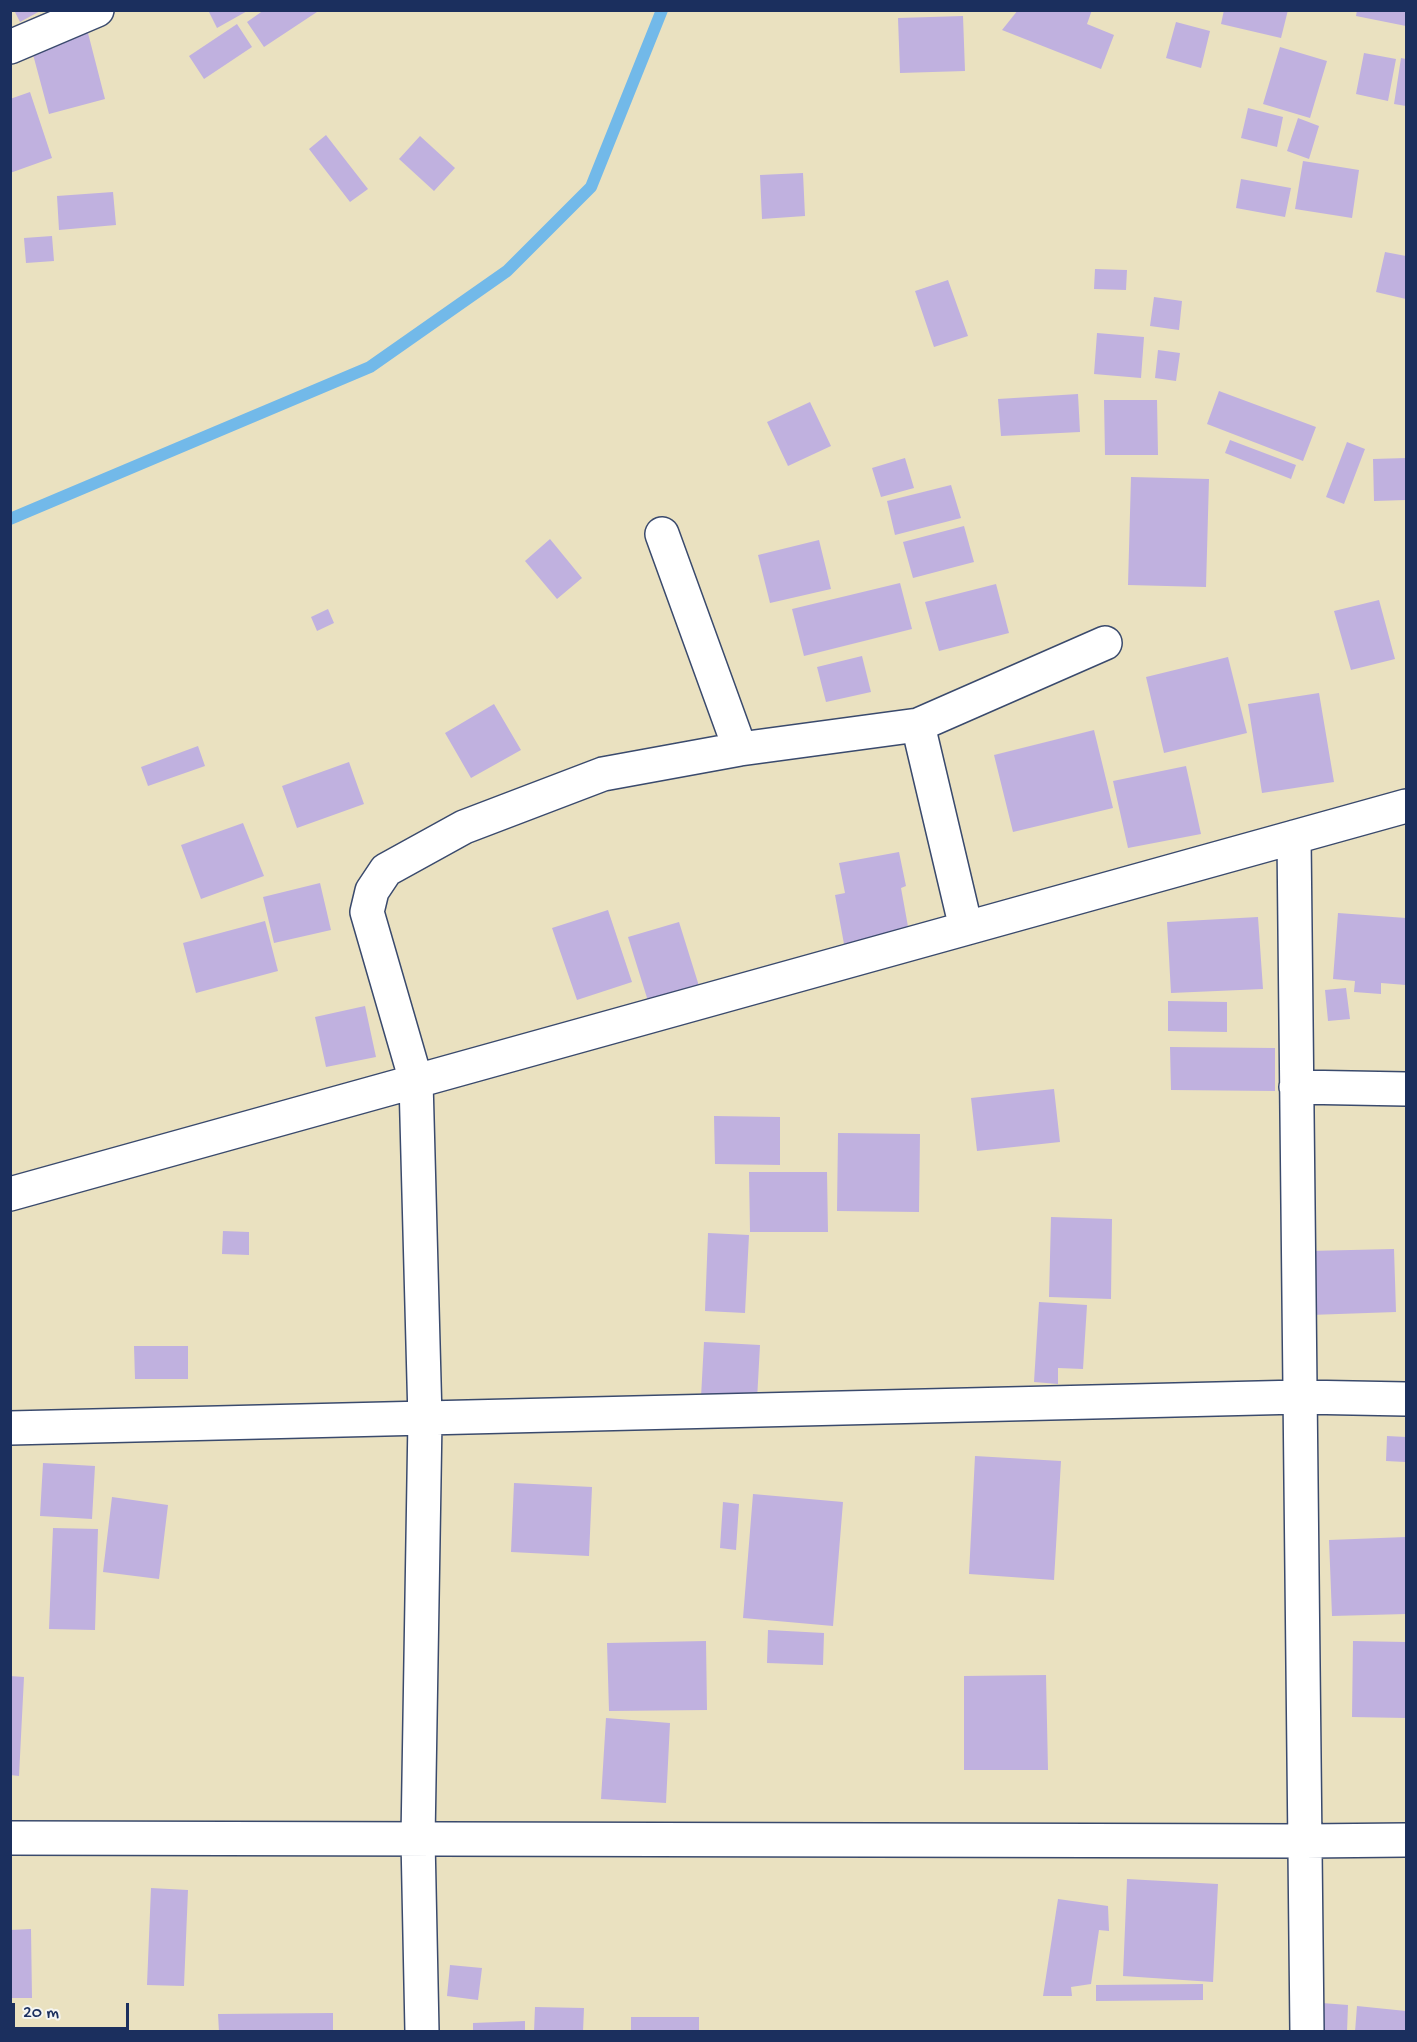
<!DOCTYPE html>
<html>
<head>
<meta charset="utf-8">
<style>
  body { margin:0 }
  #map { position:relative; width:1417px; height:2042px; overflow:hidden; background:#eae1c0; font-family:"Gochi Hand",sans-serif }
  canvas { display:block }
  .frame { position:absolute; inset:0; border:12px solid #1b2f5e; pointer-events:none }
  .scale { position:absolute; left:12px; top:2003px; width:117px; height:27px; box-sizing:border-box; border:3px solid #1b2f5e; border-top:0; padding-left:8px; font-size:18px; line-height:21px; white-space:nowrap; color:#1b2f5e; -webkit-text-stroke:4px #f6f6f2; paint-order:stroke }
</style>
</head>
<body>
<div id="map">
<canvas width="1417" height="2042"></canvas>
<div class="frame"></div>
<div class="scale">20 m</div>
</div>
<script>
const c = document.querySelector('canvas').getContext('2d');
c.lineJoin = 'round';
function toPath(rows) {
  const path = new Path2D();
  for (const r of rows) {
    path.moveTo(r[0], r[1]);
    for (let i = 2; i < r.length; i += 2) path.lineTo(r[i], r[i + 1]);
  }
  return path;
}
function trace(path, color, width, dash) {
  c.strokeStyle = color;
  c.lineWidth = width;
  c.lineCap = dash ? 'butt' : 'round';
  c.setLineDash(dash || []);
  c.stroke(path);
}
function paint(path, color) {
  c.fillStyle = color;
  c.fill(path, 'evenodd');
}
const stream = toPath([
  [10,519,370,367,507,271,591,187,662,10]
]);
const building = toPath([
  [14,10,42,10,20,22],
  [208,10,249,10,217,28],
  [264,10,320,10,264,47,247,22],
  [1018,10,1092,10,1087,24,1114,35,1101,69,1002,30],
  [1224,10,1288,10,1281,38,1221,24],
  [1357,10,1406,10,1406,26,1356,16],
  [963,16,965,71,900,73,898,18],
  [1176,22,1210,31,1201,68,1166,58],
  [237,24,252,47,204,79,189,56],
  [88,33,105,99,49,114,31,47],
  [1280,47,1327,61,1310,118,1263,104],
  [1364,53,1396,59,1388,101,1356,94],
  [1401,58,1406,59,1406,106,1394,104],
  [30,92,52,158,10,173,10,99],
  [1248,108,1283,117,1277,147,1241,138],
  [1298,118,1319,126,1309,159,1287,151],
  [326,135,368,189,350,202,309,149],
  [420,136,455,168,434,191,399,159],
  [1303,161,1359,170,1352,218,1295,209],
  [803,173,805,216,762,219,760,175],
  [1241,179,1291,188,1285,217,1236,208],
  [113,192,116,225,59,230,57,196],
  [52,236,54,261,26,263,24,238],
  [1385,252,1406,256,1406,299,1376,292],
  [1095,269,1127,270,1126,290,1094,289],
  [948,280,968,336,934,347,915,291],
  [1154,297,1182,301,1179,330,1150,326],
  [1097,333,1144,337,1141,378,1094,374],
  [1158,350,1180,353,1176,381,1155,378],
  [1219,391,1316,427,1303,461,1207,424],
  [1078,394,1080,432,1001,436,998,399],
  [1104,400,1157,400,1158,455,1105,455],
  [810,402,831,446,788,466,767,422],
  [1230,440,1296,465,1291,479,1225,453],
  [1347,442,1365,449,1344,504,1326,497],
  [905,458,914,488,881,497,872,468],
  [1406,458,1406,500,1374,501,1373,459],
  [1131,477,1209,479,1206,587,1128,585],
  [951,485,961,518,895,535,887,501],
  [964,526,974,562,913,578,903,542],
  [550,539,582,578,557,599,525,561],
  [819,540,831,589,770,603,758,555],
  [900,583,912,629,804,656,792,609],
  [996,584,1009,633,939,651,925,602],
  [1379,600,1395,659,1351,670,1334,611],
  [328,609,334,623,317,631,311,617],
  [862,656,871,692,826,702,817,667],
  [1228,657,1247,733,1164,753,1146,677],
  [1319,693,1334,782,1262,793,1248,704],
  [494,704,521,750,471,778,445,733],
  [1094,730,1113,808,1013,832,994,755],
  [198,746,205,766,148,786,141,767],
  [349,762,364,804,297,828,282,786],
  [1186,766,1201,834,1128,848,1113,781],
  [243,823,264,876,201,899,181,845],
  [899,852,906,886,901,888,909,932,844,944,835,895,845,893,839,863],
  [320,883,331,930,274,943,263,897],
  [608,910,632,982,577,1000,552,928],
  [1338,913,1406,918,1406,985,1381,983,1381,994,1354,992,1355,981,1333,979],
  [1258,917,1263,989,1171,993,1167,922],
  [265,921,278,971,196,993,183,943],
  [679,922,699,986,648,1001,628,937],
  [1346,988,1350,1019,1328,1021,1325,990],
  [1168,1001,1227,1002,1227,1032,1168,1031],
  [365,1006,376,1057,326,1067,315,1017],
  [1170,1047,1275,1048,1275,1091,1171,1090],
  [1054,1089,1060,1142,977,1151,971,1098],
  [714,1116,780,1117,780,1165,715,1164],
  [838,1133,920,1134,919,1212,837,1211],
  [749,1172,827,1172,828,1232,750,1232],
  [1051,1217,1112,1219,1111,1299,1049,1297],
  [223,1231,249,1232,249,1255,222,1254],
  [708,1233,749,1235,745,1313,705,1311],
  [1394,1249,1396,1312,1310,1315,1308,1251],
  [1039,1302,1087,1305,1083,1369,1058,1368,1058,1384,1034,1382],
  [704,1342,760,1345,757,1400,701,1397],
  [134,1346,188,1346,188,1379,135,1379],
  [1387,1436,1406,1437,1405,1462,1386,1461],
  [975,1456,1061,1461,1054,1580,969,1574],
  [43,1463,95,1466,92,1519,40,1516],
  [514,1483,592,1487,589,1556,511,1552],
  [753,1494,843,1502,833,1626,743,1618],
  [112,1497,168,1505,159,1579,103,1572],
  [723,1502,739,1504,736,1550,720,1548],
  [53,1528,98,1529,95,1630,49,1629],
  [1406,1537,1406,1614,1332,1616,1329,1540],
  [768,1630,824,1633,823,1665,767,1663],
  [706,1641,707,1710,609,1711,607,1643],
  [1353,1641,1406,1642,1406,1718,1352,1717],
  [1046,1675,1048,1770,964,1770,964,1676],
  [10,1676,24,1677,19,1776,10,1775],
  [606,1718,670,1723,666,1803,601,1799],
  [1127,1879,1218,1884,1213,1982,1123,1976],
  [151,1888,188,1890,184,1986,147,1985],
  [1058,1899,1108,1906,1109,1931,1099,1930,1091,1984,1071,1987,1072,1996,1043,1996],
  [31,1929,32,1998,10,1998,10,1930],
  [450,1965,482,1968,478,2000,447,1996],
  [1203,1984,1203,2000,1096,2001,1096,1985],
  [1322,2003,1348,2005,1347,2032,1320,2032],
  [1357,2006,1406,2011,1406,2032,1355,2032],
  [535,2007,584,2008,583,2032,534,2032],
  [333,2013,333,2032,219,2032,218,2014],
  [631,2017,699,2017,699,2032,631,2032],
  [525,2021,525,2032,473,2032,473,2023]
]);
const minor = toPath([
  [10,47,97,10],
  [662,534,740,749],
  [918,725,966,928],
  [1294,837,1307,2032],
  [1296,1087,1406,1089],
  [10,1194,1406,806],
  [10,1428,1300,1397,1406,1399],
  [10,1838,1305,1841,1406,1840],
  [422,2032,418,1839,425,1419,416,1081,367,912,372,891,386,870,464,827,603,774,740,749,918,725,1105,643]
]);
trace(stream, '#72b9e9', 12);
paint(building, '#c0b1df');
trace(minor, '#3a4a6d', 36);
trace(minor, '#fff', 33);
</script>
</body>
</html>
